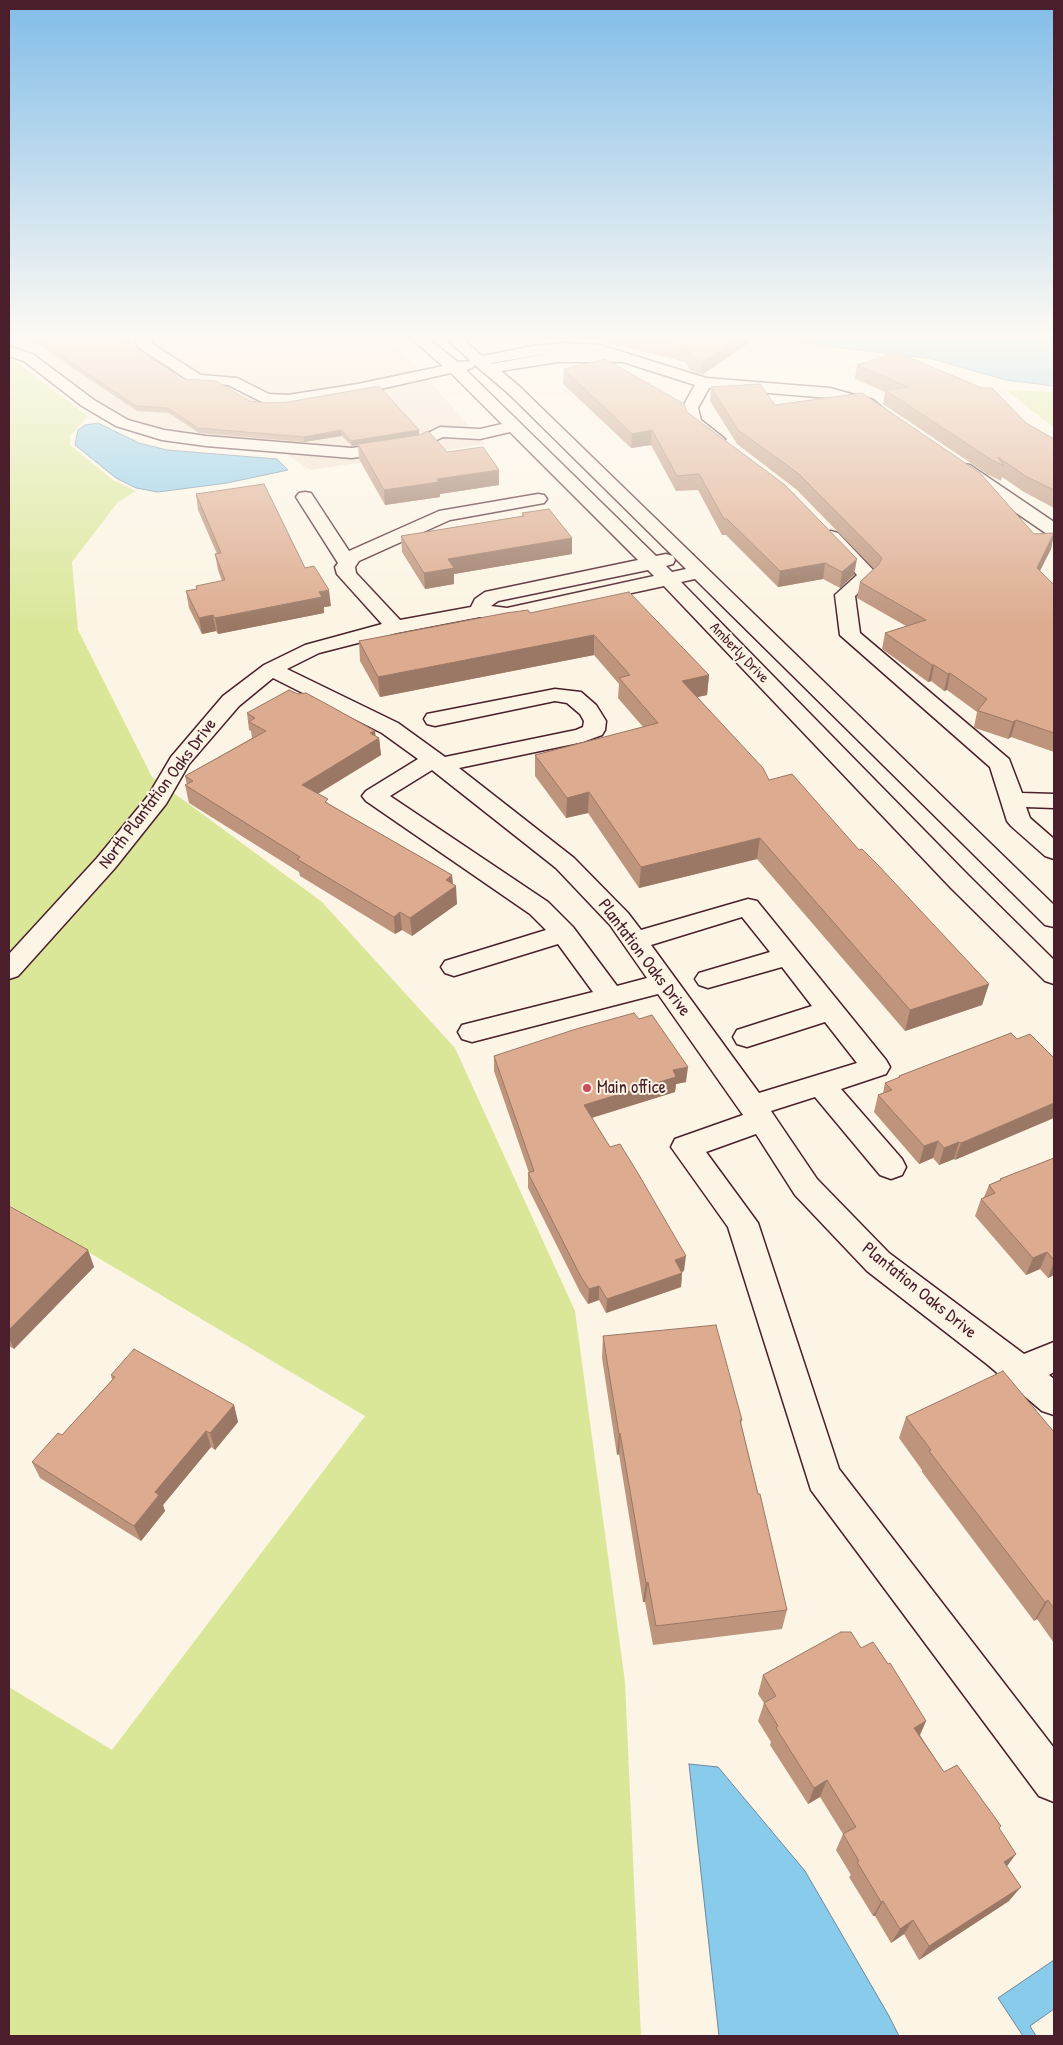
<!DOCTYPE html>
<html>
<head>
<meta charset="utf-8">
<style>
  body { margin:0 }
  #map { position:relative; width:1063px; height:2045px; overflow:hidden; background:#fcf5e5; font-family:"Patrick Hand",sans-serif }
  canvas { display:block }
  .frame { position:absolute; inset:0; border:10px solid #4a1f2b; pointer-events:none }
</style>
</head>
<body>
<div id="map">
<canvas width="1063" height="2045"></canvas>
<div class="frame"></div>
</div>
<script>
const c = document.querySelector('canvas').getContext('2d');
c.lineJoin = 'round';
function paint(path, color) {
  c.fillStyle = color;
  c.fill(path, 'evenodd');
}
function toPath(rows) {
  const path = new Path2D();
  for (const r of rows) {
    path.moveTo(r[0], r[1]);
    for (let i = 2; i < r.length; i += 2) path.lineTo(r[i], r[i + 1]);
  }
  return path;
}
function trace(path, color, width, dash) {
  c.strokeStyle = color;
  c.lineWidth = width;
  c.lineCap = dash ? 'butt' : 'round';
  c.setLineDash(dash || []);
  c.stroke(path);
}
function drawText(font, color, halo, rows, align = 'center') {
  c.font = font + ' "Patrick Hand",sans-serif';
  c.lineWidth = 4;
  c.setLineDash([]);
  c.textBaseline = 'middle';
  c.strokeStyle = halo;
  c.fillStyle = color;
  for (const [text, x, y, turn = 0] of rows) {
    c.save();
    c.translate(x, y);
    c.rotate((+turn || 0) * Math.PI / 180);
    c.textAlign = isNaN(turn) ? turn : align;
    if (halo) c.strokeText(text, 0, 0);
    c.fillText(text, 0, 0);
    c.restore();
  }
}
const built = toPath([
  [9,337,381,337,410,359,485,444,310,470,284,452,194,444,144,436,107,422,17,359,9,357]
]);
const green = toPath([
  [9,359,14,360,88,416,70,436,70,445,113,480,136,491,118,502,72,562,78,630,152,777,322,902,455,1048,575,1311,625,1682,641,2036,9,2036,9,1687,112,1750,365,1416,9,1205],
  [1006,390,1054,392,1054,428]
]);
const water = toPath([
  [753,337,1054,337,1054,386,1006,380,932,359,753,337],
  [98,423,139,443,167,450,277,459,288,470,227,483,158,492,136,488,116,478,75,445,78,430,85,425,98,423],
  [689,1764,718,1767,805,1871,889,2016,899,2036,719,2036,689,1764],
  [1054,1960,1054,2009,1030,2026,1036,2036,1023,2036,998,1998,1054,1960]
]);
const minor = toPath([
  [137,337,152,337,151,343,201,375,237,378,269,394,288,395,358,384,443,366,409,337,426,337,458,362,471,361,444,337,461,337,482,356,533,346,565,343,600,345,706,378,830,388,873,400,885,410,883,413,877,415,861,406,829,398,709,388,698,408,701,420,725,439,723,443,717,444,711,443,685,422,682,408,695,385,623,362,557,362,501,371,520,387,1054,905,1054,927,1045,925,695,579,681,582,969,876,1054,960,1054,984,1045,981,951,888,664,586,507,620,480,617,397,633,319,653,287,669,398,723,445,757,576,730,583,727,584,721,580,714,567,703,555,701,435,726,427,724,424,719,427,714,555,689,581,692,596,705,606,721,605,730,602,735,583,742,459,768,574,858,628,913,641,930,748,899,757,901,886,1060,890,1067,886,1074,841,1089,902,1159,906,1167,902,1175,891,1179,880,1175,815,1097,771,1111,817,1179,889,1253,1024,1354,1054,1342,1054,1372,1049,1375,1054,1379,1054,1415,1042,1411,988,1365,867,1271,795,1195,756,1134,706,1152,758,1223,839,1469,1054,1748,1054,1802,1039,1796,811,1490,728,1227,671,1147,675,1139,743,1115,658,994,472,1042,462,1039,458,1032,462,1025,593,992,558,944,454,976,445,973,441,967,445,961,546,930,530,914,366,801,362,796,366,791,418,759,382,733,273,678,239,706,189,764,166,804,115,868,18,976,9,979,9,954,97,858,148,796,171,757,223,696,264,665,305,645,382,624,337,574,335,567,338,563,296,497,299,493,305,492,311,493,349,551,439,511,538,494,544,495,547,499,544,503,450,520,359,561,355,567,356,573,400,620,471,607,475,599,485,592,638,560,510,432,480,439,443,437,420,448,352,458,206,446,162,440,116,426,82,406,24,361,9,356,9,346,34,355,94,400,128,420,164,430,206,436,352,448,416,439,440,427,480,429,502,424,451,373,358,394,288,405,266,404,228,385,191,382,138,347,136,344,137,337],
  [547,354,492,364,491,363,533,356,547,354],
  [475,365,508,393,673,556,666,554,656,556,466,370,472,368,475,365],
  [673,556,686,569,672,572,666,566,673,564,675,560,673,556],
  [648,570,654,576,507,608,491,606,498,601,648,570],
  [432,770,556,868,610,925,647,978,617,986,573,927,548,902,390,796,432,770],
  [742,917,770,952,699,973,695,979,699,985,708,988,782,967,812,1006,737,1030,733,1037,737,1044,747,1047,825,1022,857,1063,759,1093,651,945,742,917],
  [964,464,970,465,1054,522,1054,535,1047,534,958,473,955,469,958,465,964,464],
  [831,531,838,533,878,575,855,596,860,633,1009,759,1022,793,1054,794,1054,808,1026,807,1030,818,1054,839,1054,859,1045,856,1011,826,1007,821,990,767,840,635,835,595,857,575,822,537,824,533,831,531]
]);
const wall = toPath([
  [27,337,117,337,184,379,249,401,419,435,499,485,440,494,440,497,385,505,359,459,358,445,352,446,342,436,304,442,199,433,169,413,137,411],
  [594,337,757,337,702,375,691,371,685,362,600,341],
  [857,365,1026,423,1054,439,1054,508,1024,492,1002,477,1001,481,987,474,883,404,885,392,855,379],
  [564,369,687,412,854,575,840,588,823,579,778,587,726,535,722,535,698,490,676,491,651,445,631,448,563,384],
  [711,387,775,405,1034,534,1054,533,1051,549,1040,571,1054,585,1054,752,1011,737,1008,739,975,728,974,727,977,712,947,690,944,691,931,681,928,682,882,649,885,633,906,626,857,598,860,582,874,569,797,490,737,444,710,401],
  [196,494,305,568,331,606,324,607,324,613,218,634,216,631,202,634,189,608,186,591,196,589,196,586,222,581,218,570,215,554,217,554,198,510],
  [522,513,572,554,454,574,454,584,425,589,402,552,401,536,522,516],
  [530,613,709,675,707,695,697,697,769,780,859,850,989,984,982,1005,905,1031,757,859,639,888,588,813,566,818,535,776,535,755,643,727,618,698,619,684,594,655,380,697,360,661,359,641],
  [247,713,375,731,375,736,379,738,381,755,318,794,329,804,452,875,453,884,457,904,412,936,402,930,395,934,300,876,299,872,189,803,185,785,187,785,185,776,252,738,251,731,249,730],
  [639,1019,686,1082,676,1084,675,1092,592,1118,684,1271,682,1272,681,1287,606,1313,599,1300,588,1304,580,1292,528,1188,528,1173,529,1173,494,1071,494,1056],
  [1011,1033,955,1160,954,1159,939,1165,933,1158,919,1164,874,1112,878,1095,883,1093,885,1083,898,1078,899,1076],
  [1054,1158,1054,1275,1048,1278,1040,1269,1026,1275,975,1216,981,1199,984,1197,989,1185,1000,1180,1000,1179],
  [9,1206,88,1250,94,1267,14,1349,9,1346],
  [603,1336,742,1420,741,1424,787,1610,782,1629,653,1645,645,1602,643,1602,619,1454,617,1455,602,1358],
  [111,1375,234,1405,238,1422,215,1450,211,1447,163,1505,165,1511,141,1541,40,1478,32,1462,62,1435,112,1380],
  [906,1417,1054,1432,1054,1643,1037,1619,1034,1621,922,1472,922,1470,899,1438],
  [861,1648,926,1721,920,1735,944,1772,999,1829,1007,1866,1009,1901,919,1960,904,1934,891,1943,875,1916,873,1916,849,1877,851,1875,836,1850,843,1834,820,1797,808,1804,770,1745,771,1742,758,1721,764,1703,758,1694,763,1675]
]);
const shadedWall = toPath([
  [10,337,21,337,11,340],
  [739,337,757,337,702,375,703,362],
  [341,430,342,436,304,442,304,437],
  [419,430,419,435,352,446,351,441],
  [652,430,651,445,631,448,632,434],
  [499,470,499,485,440,494,440,497,385,505,384,490,437,479],
  [1054,534,1051,549,1033,584,1037,568],
  [572,538,572,554,454,574,454,584,425,589,424,573,448,559],
  [857,559,854,575,840,588,842,572],
  [825,563,823,579,778,587,780,571],
  [329,590,331,606,324,607,324,613,218,634,215,618],
  [213,615,216,631,202,634,199,618],
  [594,635,594,655,380,697,378,677],
  [932,665,934,665,931,681,928,682],
  [950,673,947,690,944,691,948,674],
  [709,675,707,695,680,701,682,681],
  [1016,720,1011,737,1008,739,1013,722],
  [375,731,376,740,379,738,381,755,304,802,302,785,370,733],
  [589,792,588,813,566,818,567,798],
  [760,838,757,859,639,888,641,867],
  [452,875,453,888,456,886,457,904,412,936,410,918,446,880],
  [400,912,402,930,395,934,394,917],
  [989,984,982,1005,905,1031,910,1010],
  [688,1067,686,1082,676,1084,675,1092,584,1120,584,1105,673,1070],
  [1054,1103,1054,1118,955,1160,961,1143],
  [938,1141,933,1158,919,1164,924,1146],
  [959,1142,954,1159,939,1165,944,1148],
  [88,1250,94,1267,14,1349,9,1338,9,1330],
  [1047,1252,1040,1269,1026,1275,1033,1258],
  [686,1256,684,1271,673,1275,675,1260],
  [1054,1262,1054,1275,1048,1278],
  [682,1273,681,1287,606,1313,607,1299],
  [599,1286,599,1300,588,1304,589,1289],
  [234,1405,238,1422,215,1450,210,1433],
  [206,1431,211,1447,163,1505,165,1511,141,1541,134,1526,155,1492],
  [620,1433,619,1454,617,1455,619,1434],
  [648,1582,645,1602,643,1602,646,1583],
  [1048,1600,1037,1619,1034,1621,1045,1602],
  [926,1721,918,1739,914,1728],
  [827,1780,820,1797,808,1804,814,1788],
  [1016,1854,1005,1869,1004,1862],
  [1021,1887,1009,1901,919,1960,929,1946],
  [883,1901,875,1916,873,1916,881,1902],
  [913,1920,904,1934,891,1943,900,1929]
]);
const building = toPath([
  [34,337,117,337,184,379,216,381,249,401,269,403,288,402,379,386,419,430,351,441,341,430,304,437,198,428,168,408,136,406,34,337],
  [640,337,739,337,703,362,692,358,686,349,640,337],
  [896,352,982,388,992,388,1026,423,1054,439,1054,490,1027,477,998,457,1004,466,990,459,885,390,908,387,857,365,896,352],
  [605,359,684,404,687,412,785,485,857,559,842,572,825,563,780,571,727,519,724,519,699,474,677,476,652,430,632,434,564,369,605,359],
  [760,384,775,405,862,393,980,473,1034,534,1054,533,1037,568,1054,585,1054,733,1016,720,1013,722,979,711,978,710,987,699,950,673,948,674,934,665,932,665,885,633,926,620,860,582,879,564,882,558,799,474,738,430,711,387,760,384],
  [428,431,447,452,483,447,499,470,437,479,439,482,384,490,358,444,419,435,428,431],
  [264,484,305,568,314,566,329,590,319,592,322,597,215,618,213,615,199,618,186,591,197,589,196,586,225,580,215,554,221,553,196,494,264,484],
  [549,509,572,538,448,559,454,568,424,573,401,536,524,516,522,513,549,509],
  [629,592,709,675,682,681,763,768,769,780,792,774,859,850,862,849,878,865,989,984,910,1010,760,838,641,867,589,792,567,798,535,755,658,723,619,678,630,675,594,635,378,677,359,641,506,613,528,610,530,613,629,592],
  [289,690,298,694,306,693,332,707,375,731,370,733,379,738,302,785,328,799,325,802,452,875,446,880,456,886,410,918,400,912,394,917,297,859,300,857,185,785,193,781,185,776,266,731,249,722,255,718,247,713,289,690],
  [634,1013,639,1019,652,1015,688,1067,673,1070,676,1077,584,1105,610,1147,620,1144,639,1175,686,1256,675,1260,682,1273,607,1299,599,1286,589,1289,581,1277,528,1173,534,1171,494,1056,576,1029,634,1013],
  [1011,1033,1017,1039,1030,1034,1054,1058,1054,1103,961,1143,959,1142,944,1148,938,1141,924,1146,878,1095,892,1090,885,1083,900,1077,899,1076,1011,1033],
  [1054,1158,1054,1260,1047,1252,1033,1258,981,1199,995,1193,989,1185,1001,1180,1000,1179,1054,1158],
  [9,1206,88,1250,9,1330,9,1206],
  [716,1325,742,1420,740,1420,758,1494,760,1494,787,1610,656,1626,648,1582,646,1583,620,1433,619,1434,603,1336,716,1325],
  [134,1349,234,1405,210,1433,206,1431,155,1492,159,1495,134,1526,32,1462,58,1433,62,1435,115,1377,111,1375,134,1349],
  [1003,1371,1054,1432,1054,1609,1048,1600,1045,1602,929,1451,931,1450,906,1417,1003,1371],
  [841,1632,851,1632,861,1648,873,1642,888,1664,890,1663,926,1721,914,1728,944,1772,957,1765,1001,1826,999,1828,1016,1854,1004,1862,1021,1887,929,1946,913,1920,900,1929,883,1901,881,1902,857,1862,859,1861,843,1834,856,1827,827,1780,814,1788,776,1728,778,1726,764,1703,776,1696,763,1675,841,1632]
]);
const markers = [
  [587,1088,5,"#d1495b"]
];
const farStreetnames = [
  ["Amberly Drive",739,653,46]
];
const streetNames = [
  ["North Plantation Oaks Drive",158,794,-53],
  ["Plantation Oaks Drive",644,958,53],
  ["Plantation Oaks Drive",919,1291,39]
];
const poiNames = [
  ["Main office",597,1088]
];
paint(built, '#f3dfcc');
paint(green, '#dae799');
paint(water, '#89cbea');
trace(water, '#70869e', 1);
trace(minor, '#4a1f2b', 3);
paint(minor, '#fcf5e5');
paint(wall, '#be947c');
paint(shadedWall, '#9b7865');
paint(building, '#ddac90');
trace(building, '#9b7865', 1);
const sky = c.createLinearGradient(0, 0, 0, 624);
sky.addColorStop(0, '#82bde9');
sky.addColorStop(0.54, '#fefaf3');
sky.addColorStop(1, '#fefaf300');
c.fillStyle = sky;
c.fillRect(0, 0, 1063, 624);
for (const [x, y, r, color] of markers) {
  const dot = new Path2D();
  dot.arc(x, y, r, 0, 2 * Math.PI);
  c.fillStyle = color;
  c.fill(dot);
  trace(dot, '#fcf5e5', 2);
}
drawText('15px', '#4a1f2b', '#fcf5e5', farStreetnames);
drawText('18px', '#4a1f2b', '#fcf5e5', streetNames);
drawText('18px', '#4a1f2b', '#fcf5e5', poiNames, 'left');
</script>
</body>
</html>
